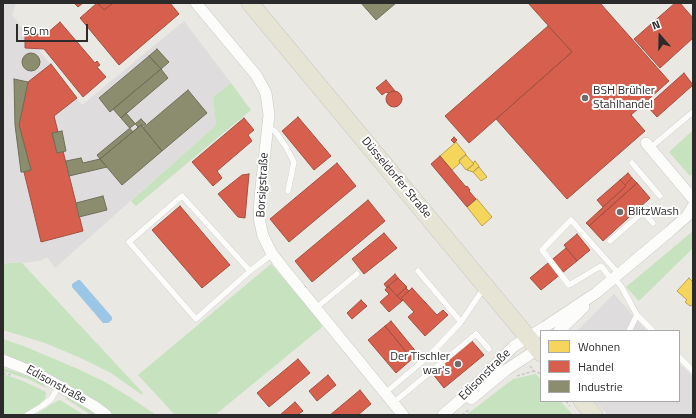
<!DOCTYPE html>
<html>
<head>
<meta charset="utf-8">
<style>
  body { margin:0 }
  #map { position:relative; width:696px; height:418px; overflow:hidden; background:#e9e8e2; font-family:"Titillium Web",sans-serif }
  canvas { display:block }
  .frame { position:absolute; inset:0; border:4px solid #2b2b2b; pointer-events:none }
  .legend { position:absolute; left:540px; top:330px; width:140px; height:72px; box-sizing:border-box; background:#fff; border:1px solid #aaa; margin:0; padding:5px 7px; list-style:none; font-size:12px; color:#2b2b2b }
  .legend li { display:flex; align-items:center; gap:8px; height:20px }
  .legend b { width:20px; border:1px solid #aaa }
  .north { position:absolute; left:640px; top:16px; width:40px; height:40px; -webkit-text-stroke:3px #fff; paint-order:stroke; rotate:340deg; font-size:11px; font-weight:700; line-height:16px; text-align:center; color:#2b2b2b }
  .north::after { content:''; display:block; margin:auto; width:14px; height:18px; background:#2b2b2b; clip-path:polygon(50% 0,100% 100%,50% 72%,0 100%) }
  .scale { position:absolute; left:16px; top:24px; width:72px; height:18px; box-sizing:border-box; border:2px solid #2b2b2b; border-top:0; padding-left:5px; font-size:12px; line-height:14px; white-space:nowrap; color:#2b2b2b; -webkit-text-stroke:3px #fff; paint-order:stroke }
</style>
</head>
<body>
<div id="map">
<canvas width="696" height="418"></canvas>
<div class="frame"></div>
<ul class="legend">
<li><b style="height:11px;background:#f6d55c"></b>Wohnen</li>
<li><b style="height:11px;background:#d6604d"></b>Handel</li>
<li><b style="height:11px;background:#8c8c6e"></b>Industrie</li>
</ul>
<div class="north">N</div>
<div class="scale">50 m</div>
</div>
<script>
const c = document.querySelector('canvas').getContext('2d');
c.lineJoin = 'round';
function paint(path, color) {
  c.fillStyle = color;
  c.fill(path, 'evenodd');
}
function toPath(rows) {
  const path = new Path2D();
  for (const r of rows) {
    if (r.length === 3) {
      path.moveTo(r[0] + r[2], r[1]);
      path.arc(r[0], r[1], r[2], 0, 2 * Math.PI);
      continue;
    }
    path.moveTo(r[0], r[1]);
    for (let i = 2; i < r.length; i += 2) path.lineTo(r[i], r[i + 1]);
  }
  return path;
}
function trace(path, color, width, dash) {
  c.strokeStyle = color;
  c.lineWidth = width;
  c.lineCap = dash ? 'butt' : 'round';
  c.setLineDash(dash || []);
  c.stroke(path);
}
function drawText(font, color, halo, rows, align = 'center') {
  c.font = font + ' "Titillium Web",sans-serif';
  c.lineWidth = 4;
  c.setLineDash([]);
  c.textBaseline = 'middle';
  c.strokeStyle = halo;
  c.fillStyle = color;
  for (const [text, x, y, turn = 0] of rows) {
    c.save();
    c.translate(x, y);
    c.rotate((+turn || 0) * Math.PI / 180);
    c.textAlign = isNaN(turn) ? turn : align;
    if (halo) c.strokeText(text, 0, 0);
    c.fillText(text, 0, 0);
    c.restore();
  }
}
const industrial = toPath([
  [3,3,16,3,12,15,82,105,184,21,231,83,213,97,216,124,213,128,55,268,47,257,40,261,3,265],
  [614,294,647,331,578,331,579,329],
  [679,363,693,377,693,415,608,415,595,401,679,401]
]);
const green = toPath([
  [231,83,251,110,136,206,131,201,213,128,216,124,213,97],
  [693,130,693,173,690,176,669,152],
  [693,231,693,248,639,301,626,287],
  [8,263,22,263,143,393,142,395,111,373,83,359,45,343,3,330,3,265],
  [271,264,322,324,321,328,215,415,175,415,138,375],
  [3,339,26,347,78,369,105,382,128,396,156,415,114,415,56,378,3,353],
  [3,368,36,378,42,382,46,388,28,379,3,371],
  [3,374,23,381,44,391,46,392,45,399,38,405,22,415,3,415],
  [536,374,541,380,541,401,560,401,573,415,466,415,513,379],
  [65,398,74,399,98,415,91,415],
  [60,400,84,415,35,415,52,404]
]);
const water = toPath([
  [78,280,80,280,112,317,112,320,108,323,103,323,72,287,72,284]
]);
const homes = toPath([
  [456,142,466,154,460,159,459,161,460,163,452,170,440,156,456,142],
  [466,155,474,164,466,170,459,161,466,155],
  [475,161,479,166,473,172,467,170,474,164,473,163,475,161],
  [479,167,487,177,481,181,473,172,479,167],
  [477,199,492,217,482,226,467,207,477,199],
  [689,278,693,282,693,306,692,305,690,306,685,302,687,300,677,291,689,278]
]);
const shops = toPath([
  [74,3,83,3,78,7,74,3],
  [97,3,104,10,113,3,170,3,179,14,119,65,80,18,97,3],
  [98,3,113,3,104,10,98,3],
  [528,3,600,3,669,81,631,115,645,131,567,199,496,119,572,52,528,3],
  [675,3,680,3,693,18,693,38,660,68,634,39,675,3],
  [60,22,95,63,97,61,100,65,97,67,106,77,83,97,44,49,25,48,25,33,45,35,60,22],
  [548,26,572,52,469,143,445,116,548,26],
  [51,64,77,98,54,116,58,132,52,133,57,153,63,151,83,231,41,242,24,172,31,170,19,125,28,82,51,64],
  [684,73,693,85,657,117,647,106,684,73],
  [386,80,395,91,388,93,386,92,382,95,376,88,386,80],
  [394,99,8],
  [298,117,331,156,314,170,282,131,298,117],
  [244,118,254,130,248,135,252,141,217,171,222,178,213,186,192,162,244,118],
  [454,137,457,140,454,143,451,140,454,137],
  [440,156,466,187,467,186,470,190,469,191,476,199,467,207,431,164,440,156],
  [337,163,356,186,289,242,270,219,337,163],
  [628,173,632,178,625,185,620,180,628,173],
  [249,174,245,218,238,217,218,194,242,175,249,174],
  [632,178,637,183,589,226,586,223,626,186,625,185,632,178],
  [620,180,626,186,603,207,597,200,620,180],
  [637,183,650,198,603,241,589,226,637,183],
  [368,200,385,221,312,282,295,261,368,200],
  [180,206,230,265,202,288,152,230,180,206],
  [384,233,397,248,364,274,352,259,384,233],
  [577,234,590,250,577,261,564,245,577,234],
  [566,248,577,261,541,290,530,278,566,248],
  [395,274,398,278,387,288,384,284,395,274],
  [398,278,407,287,397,296,388,286,398,278],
  [388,286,402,301,389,312,380,302,389,294,385,290,388,286],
  [406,288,409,291,401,298,403,300,402,301,397,296,406,288],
  [412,288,437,315,443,310,448,315,425,336,408,317,414,312,401,298,412,288],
  [361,300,367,306,352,319,347,313,361,300],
  [391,321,418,354,412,359,385,326,391,321],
  [385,326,412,359,396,373,368,340,385,326],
  [471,340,484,355,444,388,432,373,471,340],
  [298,359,310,373,269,407,257,393,298,359],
  [328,375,336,385,317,401,309,391,328,375],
  [360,390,371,404,358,415,330,415,360,390],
  [295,402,303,411,297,415,280,415,295,402]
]);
const industry = toPath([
  [361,3,396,3,376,20,361,3],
  [157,49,169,62,161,69,149,56,157,49],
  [31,62,9],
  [149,56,161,69,110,112,99,98,149,56],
  [161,69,168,78,121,118,113,109,161,69],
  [14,79,28,82,19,125,31,170,24,172,21,172,15,125,14,79],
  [188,90,207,113,162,151,143,128,188,90],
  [126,113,138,127,133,132,121,118,126,113],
  [141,119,146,124,142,127,141,125,100,159,97,155,141,119],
  [141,125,162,151,122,185,100,159,141,125],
  [62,131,66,151,57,153,52,133,62,131],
  [81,158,83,163,100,159,107,167,69,176,66,161,81,158],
  [103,196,107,210,79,217,76,203,103,196]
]);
const path = toPath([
  [530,366,534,371,541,374],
  [3,373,11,375],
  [517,376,534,371],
  [566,401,570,406],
  [462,415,470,409]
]);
const lane = toPath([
  [268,128,275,131,286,147,294,162,288,191],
  [650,148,693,112],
  [632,163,660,196],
  [610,241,643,212,653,223],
  [250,271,196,319,129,242,182,196,250,271,272,254],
  [418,271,461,322],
  [614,278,621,286,637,315,653,331],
  [612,280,601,266,569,285,542,250,571,220,619,274],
  [316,308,357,274],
  [629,331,637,315],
  [679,357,693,371],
  [385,393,429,356,461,322,484,288],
  [393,403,476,334,489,349],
  [27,415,42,406,51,399,59,386]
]);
const street = toPath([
  [196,3,256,75,266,93,269,115,260,197,259,218,263,236,272,254,287,273,403,415],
  [646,143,693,199],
  [559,331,584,307],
  [3,360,36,373,94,406,106,415],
  [471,399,506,370,541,347],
  [443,415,468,393,514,346,545,327,596,293,670,231,687,216,693,206]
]);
const primary = toPath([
  [250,3,541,353],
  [582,401,594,415]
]);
const markers = [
  [585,98,4,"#6e6d6b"],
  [620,212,4,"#6e6d6b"],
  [458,364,4,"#6e6d6b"]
];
const poiNames = [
  ["BSH Brühler",593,91],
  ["Stahlhandel",593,105],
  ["BlitzWash",628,212],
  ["Der Tischler",450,357,"right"],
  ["war's",450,371,"right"]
];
const streetNames = [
  ["Düsseldorfer Straße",396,178,50],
  ["Borsigstraße",263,185,-87],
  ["Edisonstraße",485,375,-45],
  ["Edisonstraße",56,385,29]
];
paint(industrial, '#dedcdd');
paint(green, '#c7e2be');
paint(water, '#9bc6e5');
paint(homes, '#f6d55c');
trace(homes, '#b9a24d', 1);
paint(shops, '#d6604d');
trace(shops, '#a35043', 1);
paint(industry, '#8c8c6e');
trace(industry, '#6f6f5a', 1);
trace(lane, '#c7c6c6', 6);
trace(street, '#c7c6c6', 12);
trace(primary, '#c5c5c2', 18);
trace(path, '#c8c8c7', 1.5, [3, 2]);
trace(lane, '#fcfcfb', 5.5);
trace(street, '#fcfcfb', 11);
trace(primary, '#e6e4d5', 17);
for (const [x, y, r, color] of markers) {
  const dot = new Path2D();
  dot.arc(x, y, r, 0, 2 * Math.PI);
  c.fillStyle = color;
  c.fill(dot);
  trace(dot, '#fff', 1.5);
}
drawText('12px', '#2b2b2b', '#fff', poiNames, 'left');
drawText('12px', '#2b2b2b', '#fff', streetNames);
</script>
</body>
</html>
